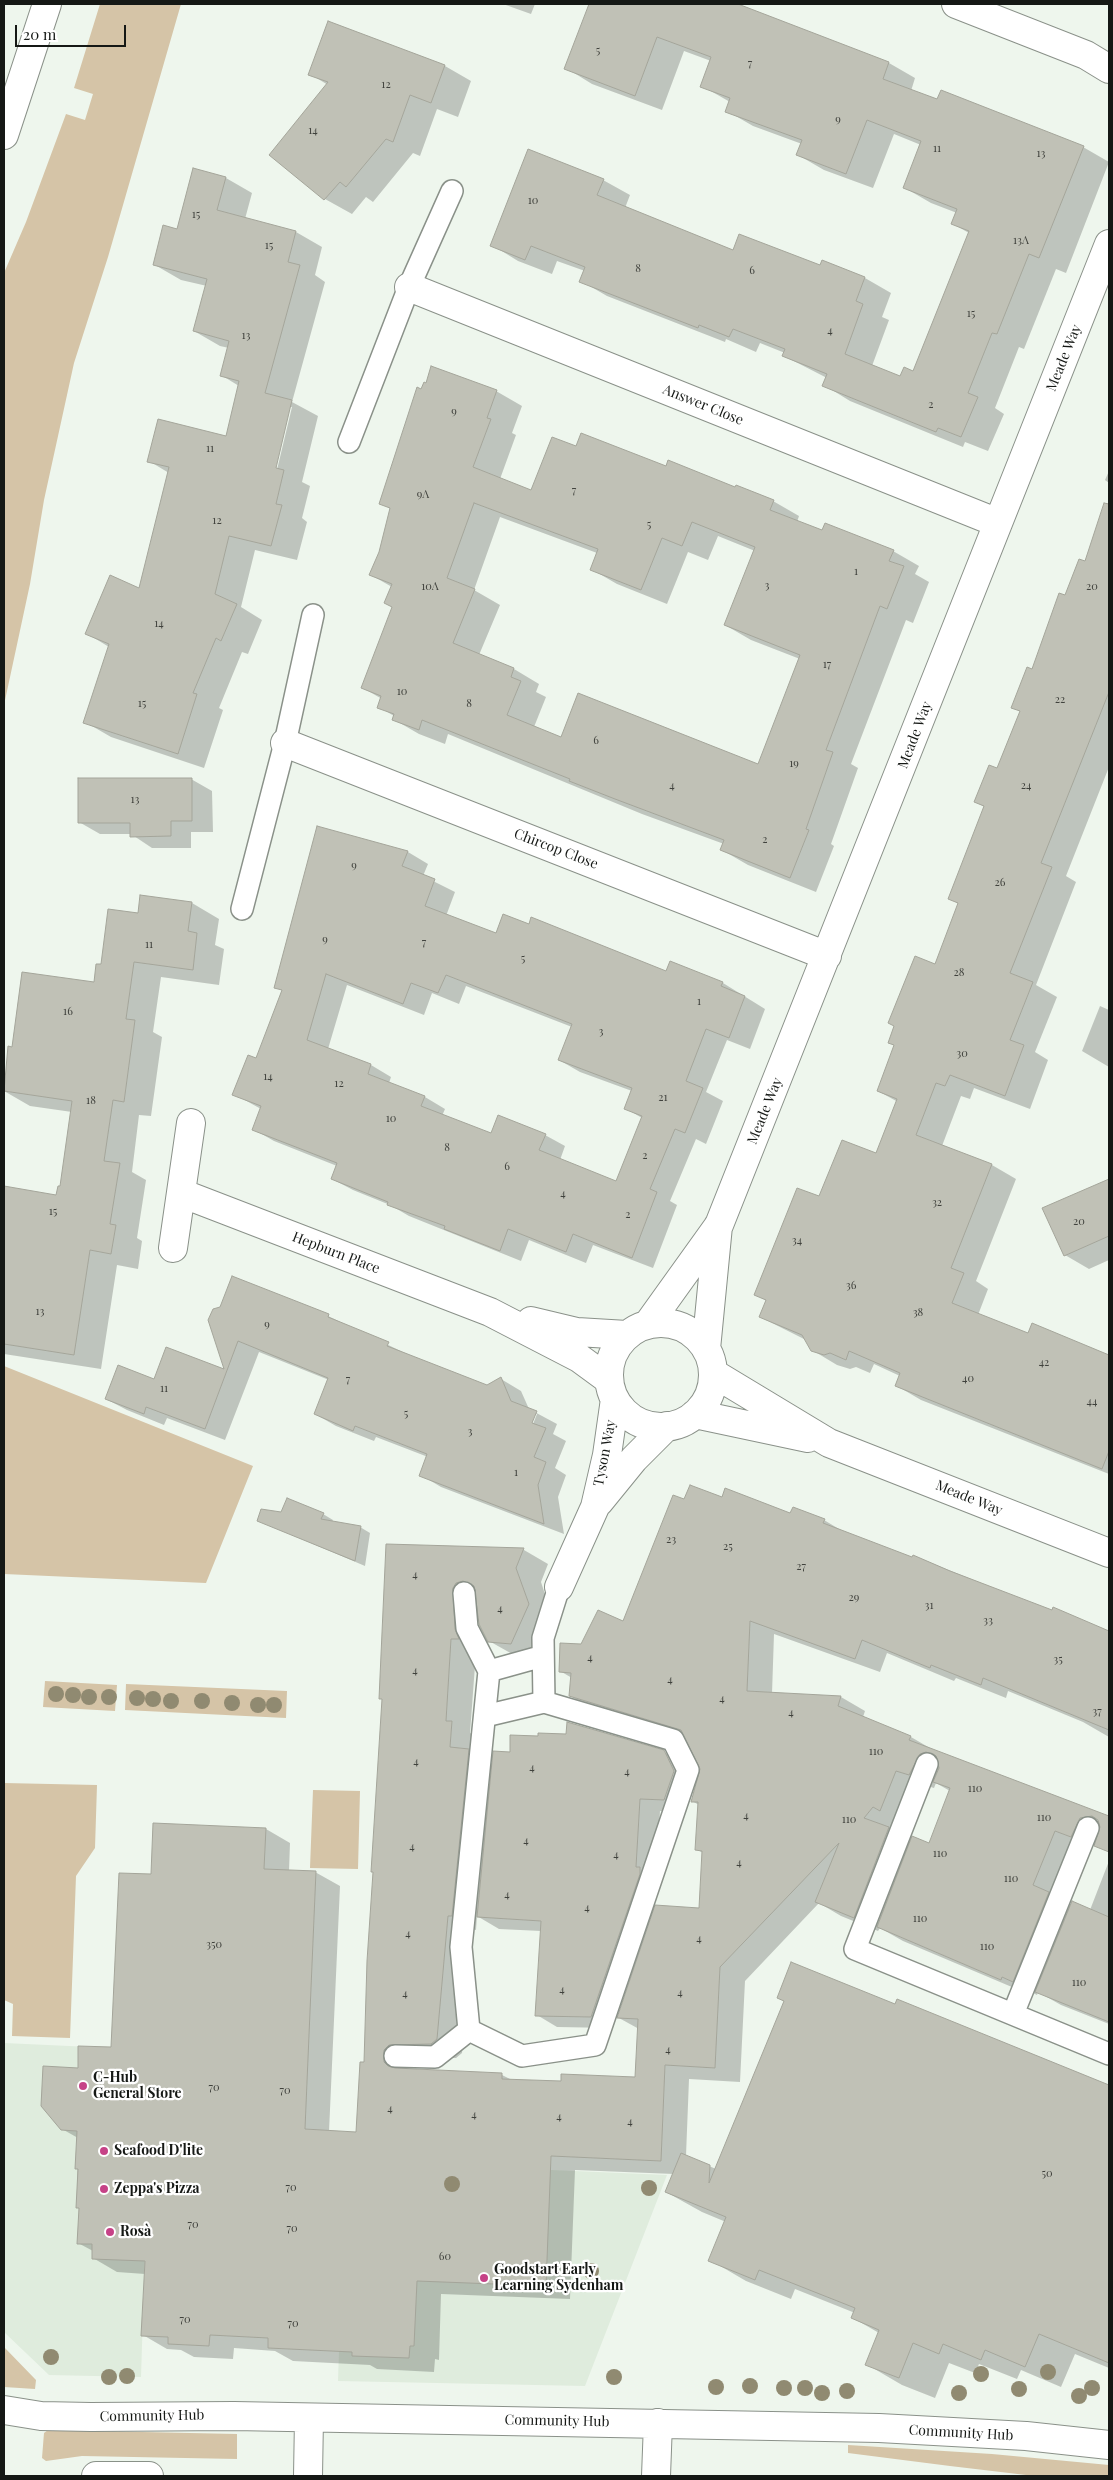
<!DOCTYPE html>
<html>
<head>
<meta charset="utf-8">
<style>
  body { margin:0 }
  #map { position:relative; width:1113px; height:2480px; overflow:hidden; background:#eef6ed; font-family:"Playfair Display",serif }
  canvas { display:block }
  .frame { position:absolute; inset:0; border:5px solid #151815; pointer-events:none }
  .scale { position:absolute; left:15px; top:25px; width:111px; height:22px; box-sizing:border-box; border:2px solid #151815; border-top:0; padding-left:6px; font-size:15px; line-height:18px; white-space:nowrap; color:#151815; -webkit-text-stroke:4px #fff; paint-order:stroke }
</style>
</head>
<body>
<div id="map">
<canvas width="1113" height="2480"></canvas>
<div class="frame"></div>
<div class="scale">20 m</div>
</div>
<script>
const c = document.querySelector('canvas').getContext('2d');
c.lineJoin = 'round';
function paint(path, color) {
  c.fillStyle = color;
  c.fill(path, 'evenodd');
}
function toPath(rows) {
  const path = new Path2D();
  for (const r of rows) {
    if (r.length === 3) {
      path.moveTo(r[0] + r[2], r[1]);
      path.arc(r[0], r[1], r[2], 0, 2 * Math.PI);
      continue;
    }
    path.moveTo(r[0], r[1]);
    for (let i = 2; i < r.length; i += 2) path.lineTo(r[i], r[i + 1]);
  }
  return path;
}
function trace(path, color, width, dash) {
  c.strokeStyle = color;
  c.lineWidth = width;
  c.lineCap = dash ? 'butt' : 'round';
  c.setLineDash(dash || []);
  c.stroke(path);
}
function drawText(font, color, halo, rows, align = 'center') {
  c.font = font + ' "Playfair Display",serif';
  c.lineWidth = 4.5;
  c.setLineDash([]);
  c.textBaseline = 'middle';
  c.strokeStyle = halo;
  c.fillStyle = color;
  for (const [text, x, y, turn = 0] of rows) {
    c.save();
    c.translate(x, y);
    c.rotate((+turn || 0) * Math.PI / 180);
    c.textAlign = isNaN(turn) ? turn : align;
    if (halo) c.strokeText(text, 0, 0);
    c.fillText(text, 0, 0);
    c.restore();
  }
}
const built = toPath([
  [4,2043,113,2048,145,2250,141,2377,49,2375,4,2332],
  [345,2161,667,2175,585,2386,338,2381]
]);
const green = toPath([
  [100,4,181,4,108,257,74,363,44,500,30,584,4,705,4,273,26,222,66,114,85,120,93,94,74,88],
  [4,1366,253,1466,206,1583,4,1574],
  [45,1681,117,1685,115,1711,43,1707],
  [126,1684,287,1691,286,1718,125,1710],
  [4,1783,97,1785,95,1848,76,1876,70,2038,12,2036,13,2004,4,2000],
  [313,1790,360,1791,358,1869,310,1868],
  [4,2347,36,2380,35,2389,4,2387],
  [48,2430,237,2434,237,2459,82,2456,46,2461,42,2458,44,2433],
  [848,2445,992,2454,1109,2465,1109,2476,1026,2475,950,2466,848,2453]
]);
const shadow = toPath([
  [503,4,535,4,531,14],
  [590,4,734,4,889,63,915,78,911,91,1083,147,1109,162,1066,273,1056,269,1024,349,1019,347,995,408,1004,414,988,451,965,442,963,447,850,401,824,385,827,378,784,356,785,353,760,343,756,352,726,339,725,342,607,296,581,281,585,271,557,261,552,274,518,261,492,245,603,180,630,195,625,208,734,251,821,267,823,261,865,278,891,293,882,317,889,320,872,366,901,377,914,372,969,233,953,224,957,213,931,203,905,188,921,145,894,134,873,188,824,170,798,155,802,144,753,126,727,111,730,102,702,86,711,61,684,51,662,110,592,84,566,68],
  [329,23,445,66,471,81,458,117,437,109,420,156,413,153,373,202,366,197,352,214,325,199,271,155,328,85,310,74],
  [226,178,252,193,245,219,296,232,322,247,315,275,325,282,292,402,318,416,302,482,310,486,302,518,307,522,297,560,255,550,241,607,262,620,248,654,242,652,219,708,223,710,204,768,111,737,85,722,109,647,86,633,140,589,169,473,149,461,227,438,239,386,221,375,229,348,220,346,194,331,207,286,181,280,155,265,178,230],
  [289,407,292,407,276,474,274,474],
  [422,390,496,391,522,406,512,433,516,435,500,479,532,492,576,448,667,468,773,501,799,516,797,522,823,532,893,551,919,566,915,574,929,582,913,623,906,620,851,764,858,768,831,844,834,846,816,892,748,865,722,850,724,844,642,814,448,734,445,744,419,734,393,719,394,716,379,707,382,699,363,688,393,607,392,587,371,575,380,552,391,509,380,503],
  [500,517,597,553,591,569,617,584,667,604,688,552,708,560,718,536,755,551,725,625,751,640,800,659,759,765,562,738,534,727,546,697,536,692,539,684,514,669,479,655,500,605,474,590],
  [1109,471,1109,483,1105,480],
  [1092,544,1109,550,1109,767,1066,876,1076,882,1036,985,1057,997,1035,1052,1048,1060,1030,1109,974,1088,970,1099,961,1096,942,1146,992,1165,1016,1179,976,1281,988,1289,978,1315,1028,1335,1032,1324,1109,1356,1109,1474,921,1400,897,1386,900,1376,874,1364,870,1373,856,1367,850,1369,837,1365,812,1350,806,1340,760,1317,767,1301,756,1295,820,1198,876,1155,898,1102,878,1091,935,966,959,904,949,898,985,807,975,802,998,769,1021,712,1013,707,1085,562],
  [191,779,212,791,213,832,191,832,191,848,152,848,131,834,100,834,79,822],
  [318,828,408,852,428,864,423,876,455,892,446,916,496,935,667,973,671,963,723,983,765,1009,750,1049,727,1040,706,1092,723,1101,706,1144,696,1139,670,1201,677,1205,653,1268,593,1245,586,1263,529,1240,521,1261,409,1216,390,1205,353,1190,332,1179,337,1166,274,1141,253,1129,261,1109,234,1094,257,1060,283,991,275,987],
  [347,985,424,1015,432,993,459,1004,466,986,572,1027,559,1060,580,1072,632,1091,625,1108,642,1118,616,1183,560,1160,565,1146,545,1135,492,1135,442,1116,445,1109,425,1097,389,1083,391,1077,371,1065,328,1049],
  [192,903,219,919,215,945,224,949,219,985,161,977,153,1032,162,1037,151,1116,139,1115,132,1172,146,1180,137,1238,142,1241,138,1269,117,1265,101,1369,4,1354,4,1188,57,1197,62,1188,72,1112,30,1106,4,1091,9,1048,13,1048,95,984,102,966,139,915],
  [1100,1006,1109,1010,1109,1067,1082,1051],
  [1109,1180,1109,1260,1089,1269,1065,1255,1044,1209],
  [328,1316,409,1355,488,1387,501,1379,521,1391,529,1409,557,1424,553,1434,566,1441,555,1468,566,1475,558,1497,564,1534,441,1487,421,1475,428,1457,376,1437,374,1441,336,1426,315,1414,329,1380,259,1352,225,1440,167,1418,164,1425,127,1410,106,1399,154,1380,226,1371,209,1320],
  [535,1414,537,1414,531,1429,529,1428],
  [722,1499,824,1520,849,1535,913,1559,914,1556,1053,1612,1054,1609,1109,1631,1109,1737,1083,1722,1008,1691,1006,1698,956,1678,954,1681,887,1653,880,1672,774,1634,772,1694,841,1697,865,1711,863,1717,911,1737,935,1751,1094,1816,1058,1898,1071,1906,1090,1910,1109,1861,1109,2024,1061,2005,1038,1992,1037,1995,1027,1990,1026,1993,903,1941,880,1928,878,1931,841,1916,819,1903,745,1981,740,2082,689,2079,686,2156,716,2169,785,2002,778,1998,895,2006,897,2000,1109,2086,1109,2368,1075,2354,1061,2387,1021,2370,1017,2379,979,2364,975,2373,949,2363,935,2398,902,2385,866,2364,879,2333,853,2318,855,2313,795,2289,791,2299,746,2281,710,2260,726,2222,702,2212,666,2192,674,2174,575,2170,570,2299,441,2294,439,2360,435,2359,434,2372,377,2369,370,2365,293,2361,275,2351,234,2348,233,2359,194,2357,181,2350,167,2349,143,2335,145,2274,117,2272,93,2258,93,2251,78,2243,80,2209,77,2207,78,2138,62,2129,79,2069,112,2049,153,1875,266,1829,290,1843,289,1871,315,1872,340,1886,329,2132,357,2133,365,2064,383,1700,380,1698,387,1545,524,1550,548,1564,541,1582,553,1619,535,1657,514,1655,489,1641,479,1615,477,1615,479,1644,476,1652,470,1733,476,1736,475,1754,493,1764,664,1752,685,1764,695,1783,685,1812,660,1811,656,1878,660,1880,660,1887,612,2028,557,2027,537,2015,541,1931,499,1929,477,1916,476,1930,472,1929,462,2053,456,2058,413,2059,407,2070,502,2075,512,2080,562,2083,636,2078,639,2029,619,2018,700,1910,703,1853,696,1849,699,1805,692,1801,702,1769,686,1737,595,1710,570,1696,572,1678,560,1671,582,1646,624,1623,685,1501],
  [936,1783,950,1791,930,1844,912,1842,890,1829,898,1821,921,1784,934,1788],
  [282,1514,323,1514,333,1520,332,1522,360,1527,370,1533,365,1566,259,1521]
]);
const building = toPath([
  [589,4,738,4,889,62,883,79,937,99,941,90,1084,146,1039,258,1029,254,997,334,992,333,968,393,978,397,961,437,938,428,936,432,822,386,827,374,782,356,785,349,733,329,729,337,699,325,698,328,579,282,585,267,531,246,525,260,490,246,528,149,604,179,597,195,733,250,739,234,820,265,822,260,865,277,856,301,863,304,845,354,900,376,904,367,913,371,969,231,951,224,957,209,903,188,921,141,867,120,846,174,796,155,802,140,725,112,730,98,700,87,711,57,657,37,635,96,564,69,589,4],
  [328,21,445,65,431,103,410,95,393,142,386,139,346,187,340,182,324,200,269,155,328,82,308,75,328,21],
  [193,168,226,177,217,210,296,231,288,262,300,265,265,393,292,400,276,468,284,470,276,504,282,505,271,546,229,536,215,594,237,604,221,641,216,638,193,693,197,694,178,754,83,723,109,644,85,634,110,575,139,588,169,467,147,462,158,419,226,436,239,381,220,376,229,341,193,331,207,279,153,265,163,225,177,229,193,168],
  [431,366,497,390,487,418,491,419,473,467,531,490,552,437,576,446,581,433,666,466,668,460,735,487,736,485,774,500,770,510,822,530,825,523,894,550,889,561,904,566,887,609,880,606,826,750,833,752,806,829,809,830,790,878,720,850,724,840,615,799,569,781,570,779,422,720,419,730,392,720,394,714,377,708,381,696,361,688,392,607,384,603,392,584,369,575,379,552,390,508,379,504,417,387,421,389,424,382,426,383,431,366],
  [474,503,598,549,590,570,641,590,662,538,682,546,692,522,755,547,724,625,800,655,758,764,578,693,561,737,507,715,521,681,511,677,514,668,453,643,475,589,447,578,474,503],
  [1104,503,1109,504,1109,692,1041,863,1052,867,1010,973,1033,982,1010,1040,1024,1045,1005,1096,950,1075,945,1086,936,1083,916,1135,992,1164,951,1268,964,1273,952,1303,1028,1333,1032,1323,1109,1355,1109,1451,1102,1469,895,1386,900,1373,849,1351,846,1360,830,1353,824,1355,811,1351,802,1335,759,1317,766,1300,754,1295,797,1188,819,1196,842,1140,876,1153,897,1099,877,1091,894,1045,888,1043,894,1026,888,1023,915,956,935,964,958,903,948,899,984,806,974,802,989,765,997,768,1020,711,1011,708,1027,667,1032,669,1059,593,1065,595,1079,559,1085,561,1104,503],
  [78,778,192,778,192,821,171,821,171,836,130,837,130,823,78,823,78,778],
  [317,826,408,851,402,866,435,879,425,906,496,933,503,914,529,924,531,917,666,971,670,961,723,982,721,986,745,996,729,1038,706,1029,686,1081,703,1088,685,1133,675,1129,650,1189,657,1192,632,1258,573,1234,566,1252,508,1229,500,1251,444,1229,445,1226,387,1205,388,1202,331,1179,337,1163,252,1130,261,1106,232,1095,248,1055,256,1058,282,990,274,988,317,826],
  [326,974,403,1004,411,983,438,993,446,975,572,1024,558,1060,632,1088,624,1109,642,1116,616,1181,539,1150,546,1134,498,1115,491,1133,421,1106,425,1096,368,1074,371,1064,307,1040,326,974],
  [140,895,192,902,188,931,197,933,193,970,134,962,126,1019,135,1020,124,1102,113,1100,104,1161,120,1163,110,1224,116,1225,111,1254,90,1250,74,1355,4,1344,4,1186,56,1195,58,1186,60,1186,72,1101,4,1091,8,1046,12,1047,22,972,94,982,96,964,101,964,108,909,138,913,140,895],
  [1109,1179,1109,1236,1064,1256,1042,1208,1109,1179],
  [232,1276,329,1314,328,1317,389,1342,387,1346,487,1385,501,1377,511,1401,537,1411,532,1423,546,1428,534,1457,546,1462,538,1485,544,1524,419,1476,427,1454,355,1426,353,1431,314,1414,328,1378,238,1341,205,1429,146,1407,144,1414,105,1399,118,1365,154,1379,166,1347,224,1369,208,1320,213,1309,220,1307,232,1276],
  [690,1485,722,1497,725,1488,790,1513,793,1507,825,1519,823,1523,912,1557,913,1555,950,1571,1052,1610,1053,1607,1109,1631,1109,1730,983,1678,981,1685,931,1665,930,1668,862,1640,855,1659,750,1621,747,1691,841,1696,838,1706,911,1736,909,1740,1109,1816,1109,1852,1094,1846,1100,1827,1098,1820,1092,1816,1080,1818,1071,1837,1055,1831,1033,1885,1049,1892,1013,1982,1002,1977,1001,1980,877,1927,912,1836,929,1843,950,1788,933,1782,939,1768,936,1756,926,1752,920,1754,909,1775,896,1771,880,1811,873,1807,864,1818,889,1827,854,1918,815,1902,839,1843,720,1967,715,2068,665,2065,661,2161,551,2156,546,2286,417,2281,414,2346,410,2346,409,2358,352,2356,352,2352,268,2348,268,2338,210,2335,209,2346,168,2344,168,2337,141,2336,145,2261,92,2259,92,2244,77,2244,79,2208,76,2208,78,2169,75,2169,77,2131,61,2130,41,2106,43,2066,78,2068,78,2046,111,2047,119,1873,151,1874,153,1823,266,1828,264,1869,316,1871,305,2129,356,2132,360,2062,364,2062,367,1961,373,1872,371,1872,382,1699,379,1699,386,1544,524,1548,516,1568,529,1604,511,1644,488,1642,479,1624,474,1586,463,1581,456,1583,453,1588,455,1629,459,1639,451,1639,446,1721,452,1721,450,1747,469,1749,452,1916,448,1916,437,2039,431,2044,389,2045,384,2050,384,2062,388,2066,395,2068,502,2073,502,2079,561,2081,561,2074,635,2077,638,2019,617,2018,655,1905,699,1908,702,1851,695,1850,698,1802,691,1802,700,1769,681,1730,569,1696,571,1673,559,1672,560,1643,581,1644,598,1610,623,1621,673,1495,684,1499,690,1485],
  [287,1498,324,1513,321,1519,361,1526,355,1561,257,1521,261,1509,281,1512,287,1498],
  [567,1722,664,1750,674,1771,664,1800,640,1799,636,1867,640,1867,640,1874,591,2017,535,2016,541,1921,477,1917,493,1751,510,1752,510,1735,538,1736,538,1733,566,1734,567,1722],
  [1072,1901,1109,1917,1109,2022,1035,1992,1072,1901],
  [791,1962,895,2004,897,1999,1109,2085,1109,2363,1039,2334,1025,2367,985,2350,981,2360,943,2344,939,2354,913,2343,899,2378,865,2365,879,2330,851,2318,855,2308,759,2270,755,2280,708,2261,726,2217,665,2192,681,2153,710,2165,709,2183,784,2001,777,1998,791,1962]
]);
const service = toPath([
  [349,442,409,287,452,191],
  [242,909,285,743,313,615],
  [464,1593,467,1628,489,1671,461,1947,469,2030,522,2056,595,2045,688,1770,673,1740,544,1702,485,1716],
  [489,1671,543,1656],
  [544,1702,543,1638,559,1587],
  [927,1764,855,1949,1109,2054],
  [1013,2014,1088,1828],
  [395,2056,435,2057,469,2030]
]);
const minor = toPath([
  [956,4,1086,55,1109,69],
  [409,287,998,523],
  [285,743,827,956],
  [181,1193,490,1312,579,1358,609,1380],
  [173,1248,191,1123],
  [531,1321,577,1332,627,1335],
  [661,1375,52],
  [648,1324,719,1225,1109,244],
  [706,1349,718,1226],
  [713,1373,829,1443,1109,1553],
  [695,1414,808,1438],
  [599,1502,634,1459,667,1426],
  [559,1587,595,1507,607,1455,615,1399]
]);
const tertiary = toPath([
  [4,135,47,4],
  [4,2410,41,2416,91,2417,234,2416,879,2428,1026,2436,1109,2445],
  [96,2476,149,2476],
  [308,2476,309,2418],
  [656,2476,658,2423]
]);
const trees = [
  [56,1694],
  [73,1695],
  [89,1697],
  [109,1697],
  [137,1698],
  [153,1699],
  [171,1701],
  [202,1701],
  [232,1703],
  [258,1705],
  [274,1705],
  [452,2184],
  [649,2188],
  [591,2271],
  [51,2357],
  [1048,2372],
  [981,2374],
  [127,2376],
  [109,2377],
  [614,2377],
  [750,2386],
  [716,2387],
  [784,2388],
  [805,2388],
  [1092,2388],
  [1019,2389],
  [847,2391],
  [822,2393],
  [959,2393],
  [1079,2396]
];
const markers = [
  [83,2086,5,"#c64287"],
  [104,2151,5,"#c64287"],
  [104,2189,5,"#c64287"],
  [110,2232,5,"#c64287"],
  [484,2278,5,"#c64287"]
];
const numberNames = [
  ["5",598,51],
  ["7",750,64],
  ["12",386,85],
  ["9",838,120],
  ["14",313,131],
  ["11",937,149],
  ["13",1041,154],
  ["10",533,201],
  ["15",196,215],
  ["13A",1021,241],
  ["15",269,246],
  ["8",638,269],
  ["6",752,271],
  ["15",971,314],
  ["4",830,331],
  ["13",246,336],
  ["2",931,405],
  ["9",454,412],
  ["11",210,449],
  ["7",574,491],
  ["9A",423,495],
  ["12",217,521],
  ["5",649,525],
  ["1",856,572],
  ["3",767,586],
  ["10A",430,587],
  ["20",1092,587],
  ["14",159,624],
  ["17",827,665],
  ["10",402,692],
  ["22",1060,700],
  ["15",142,704],
  ["8",469,704],
  ["6",596,741],
  ["19",794,764],
  ["4",672,786],
  ["24",1026,786],
  ["13",135,800],
  ["2",765,840],
  ["9",354,866],
  ["26",1000,883],
  ["9",325,940],
  ["7",424,943],
  ["11",149,945],
  ["5",523,959],
  ["28",959,973],
  ["1",699,1002],
  ["16",68,1012],
  ["3",601,1032],
  ["30",962,1054],
  ["14",268,1077],
  ["12",339,1084],
  ["21",663,1098],
  ["18",91,1101],
  ["10",391,1119],
  ["8",447,1148],
  ["2",645,1156],
  ["6",507,1167],
  ["4",563,1194],
  ["32",937,1203],
  ["15",53,1212],
  ["2",628,1215],
  ["20",1079,1222],
  ["34",797,1241],
  ["36",851,1286],
  ["13",40,1312],
  ["38",918,1313],
  ["9",267,1325],
  ["42",1044,1363],
  ["40",968,1379],
  ["7",348,1380],
  ["11",164,1389],
  ["44",1092,1402],
  ["5",406,1414],
  ["3",470,1432],
  ["1",516,1473],
  ["23",671,1540],
  ["25",728,1547],
  ["27",801,1567],
  ["4",415,1575],
  ["29",854,1598],
  ["31",929,1606],
  ["4",500,1609],
  ["33",988,1621],
  ["4",590,1658],
  ["35",1058,1660],
  ["4",415,1671],
  ["4",670,1680],
  ["4",722,1699],
  ["37",1097,1712],
  ["4",791,1713],
  ["110",876,1752],
  ["4",416,1762],
  ["4",532,1768],
  ["4",627,1772],
  ["110",975,1789],
  ["4",746,1816],
  ["110",1044,1818],
  ["110",849,1820],
  ["4",526,1841],
  ["4",412,1847],
  ["110",940,1854],
  ["4",616,1855],
  ["4",739,1863],
  ["110",1011,1879],
  ["4",507,1895],
  ["4",587,1908],
  ["110",920,1919],
  ["4",408,1934],
  ["4",699,1939],
  ["350",214,1945],
  ["110",987,1947],
  ["110",1079,1983],
  ["4",562,1990],
  ["4",680,1993],
  ["4",405,1994],
  ["4",668,2050],
  ["70",214,2088],
  ["70",285,2091],
  ["4",390,2109],
  ["4",474,2115],
  ["4",559,2117],
  ["4",630,2122],
  ["50",1047,2174],
  ["70",291,2188],
  ["70",193,2225],
  ["70",292,2229],
  ["60",445,2257],
  ["70",185,2320],
  ["70",293,2324]
];
const streetNames = [
  ["Meade Way",1064,358,-68],
  ["Answer Close",703,405,22],
  ["Meade Way",915,735,-69],
  ["Chircop Close",556,849,21],
  ["Meade Way",765,1111,-68],
  ["Hepburn Place",336,1253,21],
  ["Tyson Way",605,1453,-79],
  ["Meade Way",969,1498,22],
  ["Community Hub",152,2416,-1],
  ["Community Hub",557,2421,1],
  ["Community Hub",961,2433,3]
];
const poiNames = [
  ["C-Hub",93,2078],
  ["General Store",93,2094],
  ["Seafood D'lite",114,2151],
  ["Zeppa's Pizza",114,2189],
  ["Rosà",120,2232],
  ["Goodstart Early",494,2270],
  ["Learning Sydenham",494,2286]
];
paint(built, '#dfecdd');
paint(green, '#d5c4a7');
paint(shadow, '#0003');
paint(building, '#c0c1b6');
trace(building, '#a4a59a', 1);
trace(service, '#8a9189', 24);
trace(minor, '#8a9189', 30);
trace(tertiary, '#8a9189', 30);
trace(service, '#fff', 21);
trace(minor, '#fff', 28);
trace(tertiary, '#fff', 28);
c.fillStyle = '#908a71';
for (const [x, y] of trees) {
  c.beginPath();
  c.arc(x, y, 8, 0, 2 * Math.PI);
  c.fill();
}
for (const [x, y, r, color] of markers) {
  const dot = new Path2D();
  dot.arc(x, y, r, 0, 2 * Math.PI);
  c.fillStyle = color;
  c.fill(dot);
  trace(dot, '#fff', 2);
}
drawText('11px', '#40423d', null, numberNames);
drawText('14px', '#151815', '#fff', streetNames);
drawText('bold 14px', '#151815', '#fff', poiNames, 'left');
</script>
</body>
</html>
